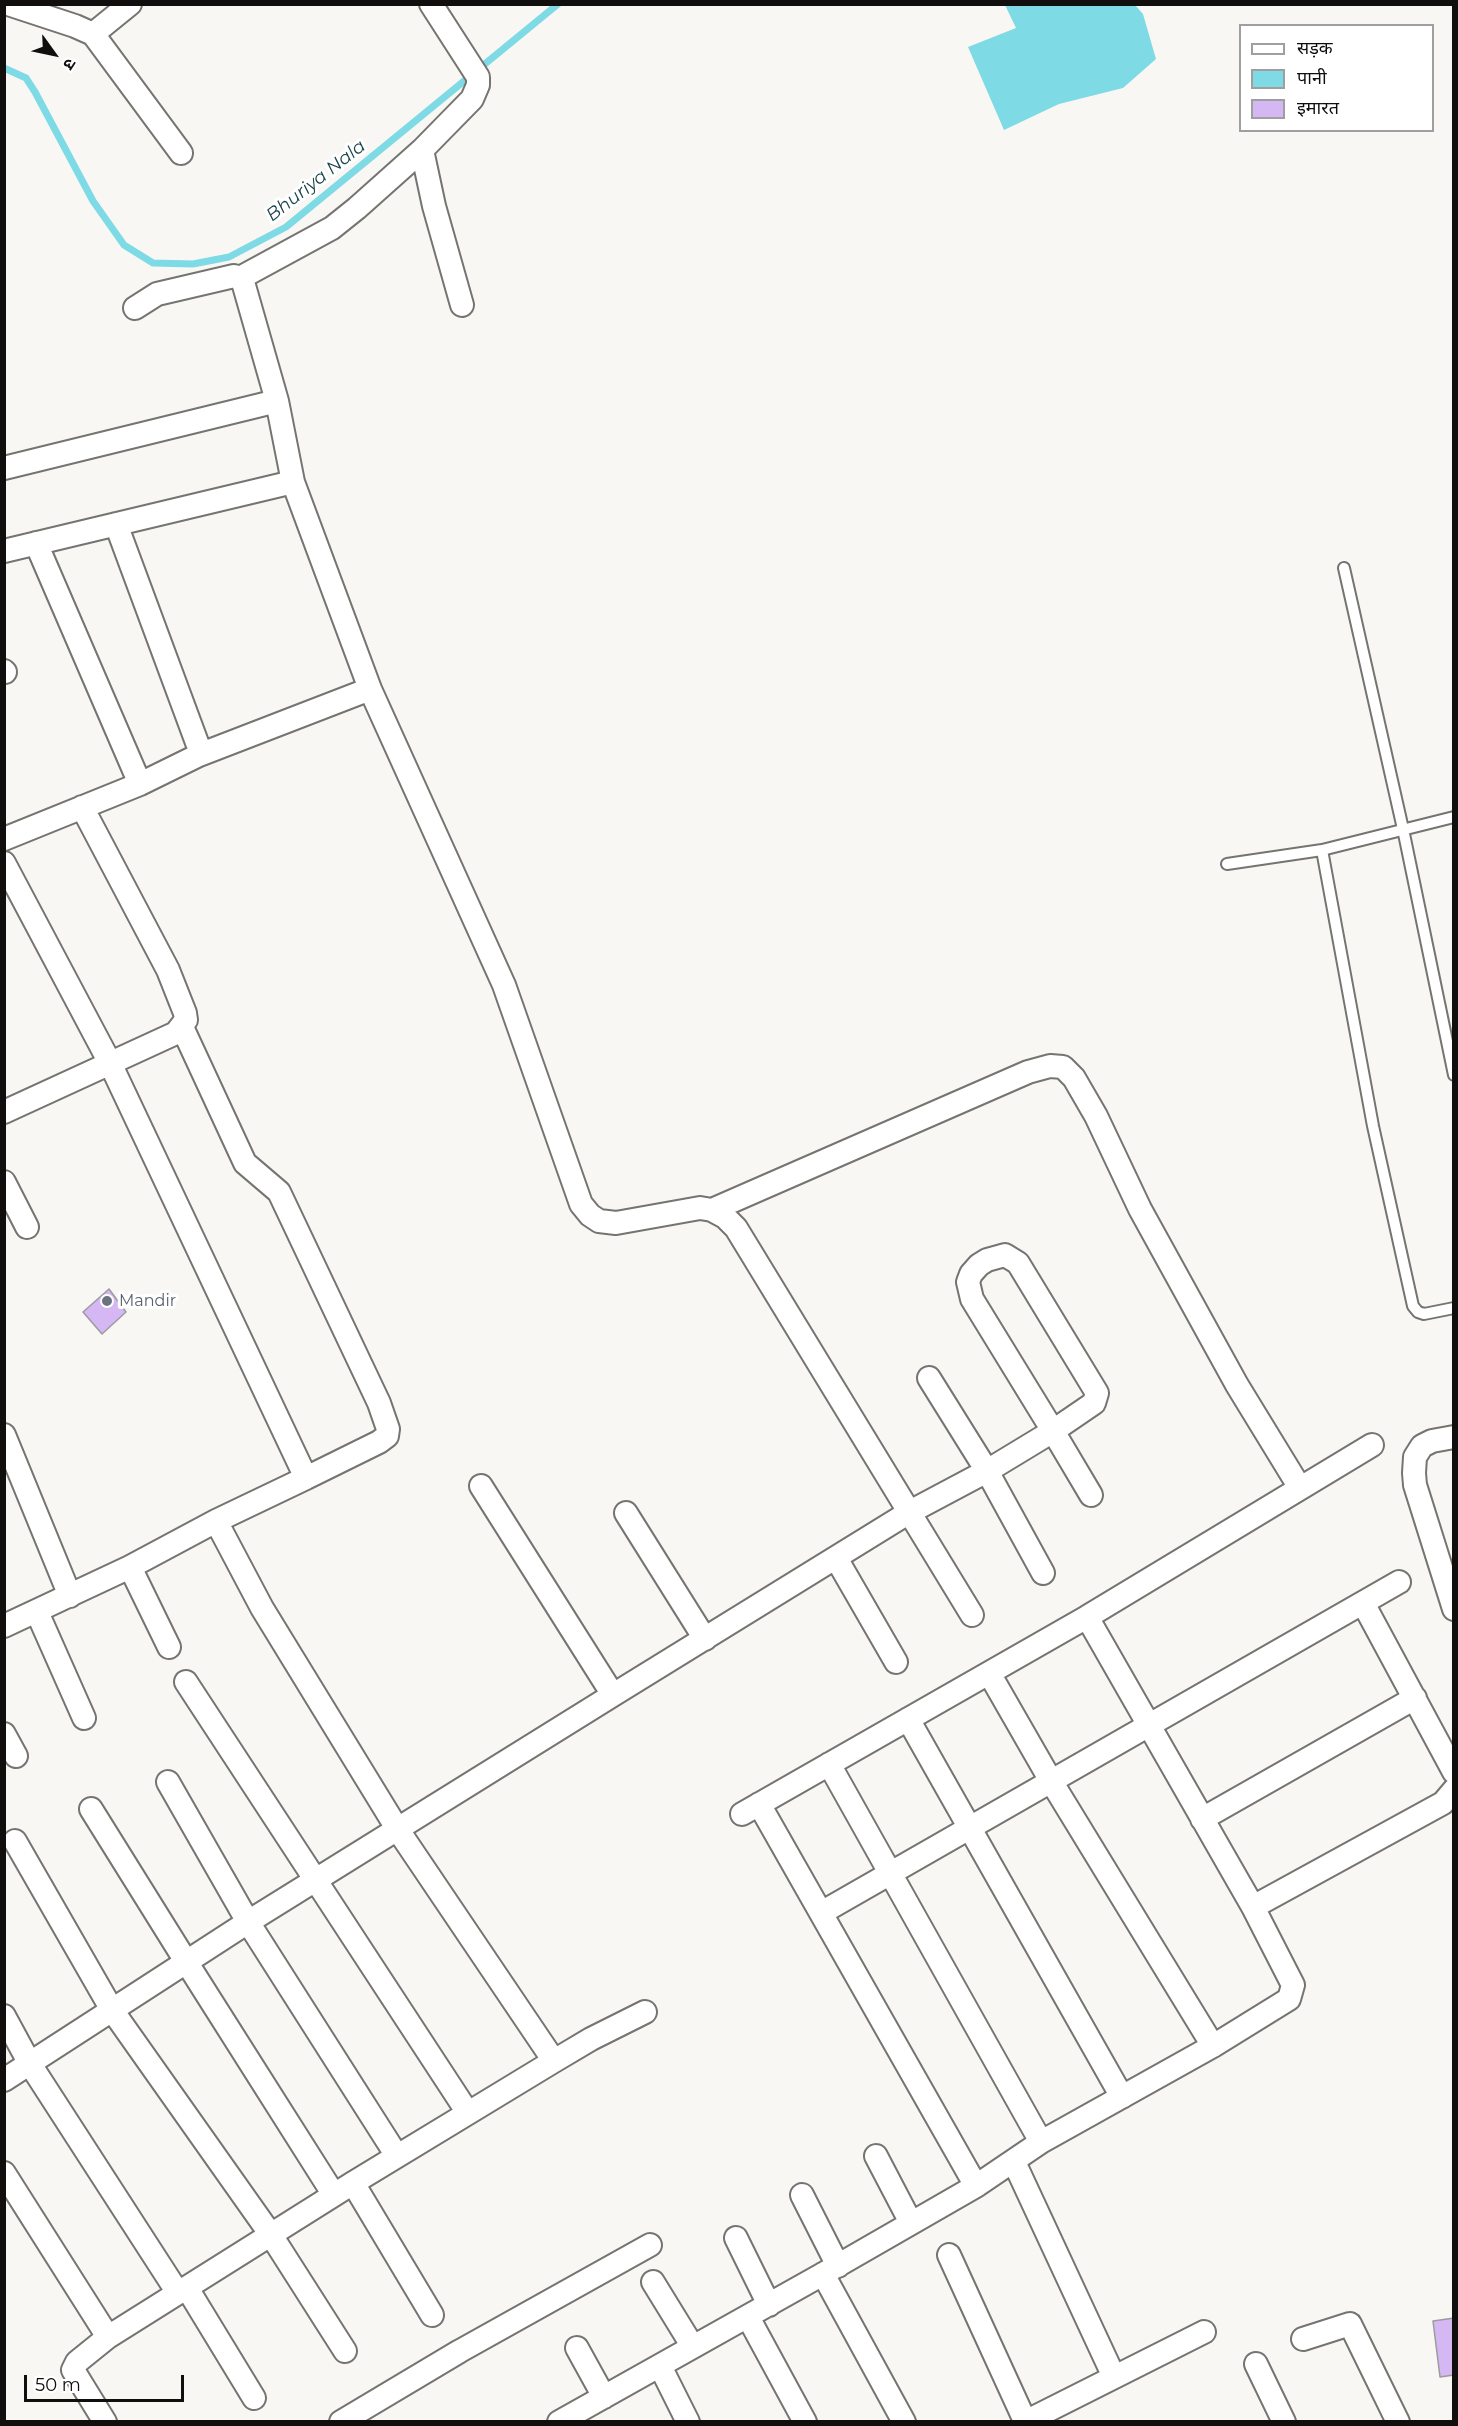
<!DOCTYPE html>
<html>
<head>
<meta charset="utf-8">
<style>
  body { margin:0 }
  #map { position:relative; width:1458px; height:2426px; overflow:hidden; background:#f9f7f3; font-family:Montserrat,"Noto Sans Devanagari",sans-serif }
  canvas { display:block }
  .frame { position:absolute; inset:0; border:6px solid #100f0e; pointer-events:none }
  .legend { position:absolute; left:1239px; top:24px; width:195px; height:108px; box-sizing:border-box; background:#fff; border:2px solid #9f9f9f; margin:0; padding:8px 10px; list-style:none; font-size:18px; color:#100f0e }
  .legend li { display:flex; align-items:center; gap:12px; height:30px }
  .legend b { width:30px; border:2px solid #9f9f9f }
  .north { position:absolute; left:24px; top:24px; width:60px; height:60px; -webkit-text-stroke:4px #fff; paint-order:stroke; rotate:123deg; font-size:16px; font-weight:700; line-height:24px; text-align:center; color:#100f0e }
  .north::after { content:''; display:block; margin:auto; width:21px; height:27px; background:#100f0e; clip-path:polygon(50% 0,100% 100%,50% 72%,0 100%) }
  .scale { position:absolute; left:24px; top:2375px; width:160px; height:27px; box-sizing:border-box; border:3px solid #100f0e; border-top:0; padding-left:8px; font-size:18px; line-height:21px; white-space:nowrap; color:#100f0e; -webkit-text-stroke:4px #fff; paint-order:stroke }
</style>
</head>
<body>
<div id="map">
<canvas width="1458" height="2426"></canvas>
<div class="frame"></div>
<ul class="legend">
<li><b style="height:8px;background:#fff"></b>सड़क</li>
<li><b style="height:16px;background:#7edae5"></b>पानी</li>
<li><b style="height:16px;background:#d5b7f3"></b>इमारत</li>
</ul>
<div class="north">उ</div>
<div class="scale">50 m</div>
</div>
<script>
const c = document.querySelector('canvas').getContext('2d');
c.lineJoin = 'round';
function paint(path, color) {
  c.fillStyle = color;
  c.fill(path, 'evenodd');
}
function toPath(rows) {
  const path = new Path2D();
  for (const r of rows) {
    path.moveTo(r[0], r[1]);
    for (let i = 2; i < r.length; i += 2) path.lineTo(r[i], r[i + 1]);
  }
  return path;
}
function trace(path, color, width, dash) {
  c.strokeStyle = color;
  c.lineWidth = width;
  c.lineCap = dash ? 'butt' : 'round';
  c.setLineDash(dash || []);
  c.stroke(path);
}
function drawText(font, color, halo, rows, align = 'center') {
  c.font = font + ' Montserrat,sans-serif';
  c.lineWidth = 6;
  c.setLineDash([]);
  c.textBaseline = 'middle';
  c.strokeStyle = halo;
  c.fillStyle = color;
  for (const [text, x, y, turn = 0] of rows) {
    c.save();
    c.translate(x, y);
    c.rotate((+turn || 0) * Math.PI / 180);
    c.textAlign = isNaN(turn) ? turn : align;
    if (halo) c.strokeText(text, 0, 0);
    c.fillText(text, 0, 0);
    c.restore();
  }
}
const water = toPath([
  [1005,5,1135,5,1143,14,1156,59,1123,88,1059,104,1004,130,968,47,1016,28]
]);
const stream = toPath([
  [4,68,26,78,35,92,93,201,124,245,153,263,193,264,229,257,286,227,558,4]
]);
const building = toPath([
  [109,1289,126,1312,102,1334,83,1312,109,1289],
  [1454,2318,1454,2375,1440,2377,1433,2321,1454,2318]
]);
const lane = toPath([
  [1344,568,1403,829,1454,1075],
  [1322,850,1373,1126,1413,1306,1418,1312,1424,1314,1454,1308],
  [1227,864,1322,850,1454,817]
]);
const street = toPath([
  [8,4,75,26,93,34,181,153],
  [93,34,130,4],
  [422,150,434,206,462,305],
  [240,278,332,228,357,208,422,150,472,99,478,85,478,77,431,4],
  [277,401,293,482,370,689,504,985,581,1204,590,1215,599,1221,616,1223,700,1208,712,1210,725,1217,736,1228,972,1615],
  [4,468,277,401,243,282,240,278,234,276,157,294,135,308],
  [36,543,140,784],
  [4,551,293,482],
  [4,671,5,672],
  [199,755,370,689],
  [4,839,140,784,199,755,199,748,116,524],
  [4,863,110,1063,306,1478,216,1521,130,1567,4,1626],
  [182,1027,245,1163,279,1192,379,1403,388,1429,387,1436,379,1442,306,1478],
  [4,1112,176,1033,186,1020,185,1013,168,970,82,807],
  [4,1182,27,1227],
  [712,1210,1028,1072,1050,1066,1063,1067,1074,1078,1096,1116,1140,1209,1237,1385,1300,1488],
  [929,1378,987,1471,1043,1573],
  [4,1435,70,1596],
  [1454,1437,1432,1441,1422,1446,1415,1457,1414,1473,1415,1485,1454,1609],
  [481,1486,613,1695],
  [626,1513,705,1639],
  [216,1521,262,1608,398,1830,554,2061],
  [836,1558,896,1662],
  [130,1567,169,1647],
  [1363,1603,1454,1772],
  [37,1612,84,1718],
  [989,1673,1051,1781,1213,2046],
  [186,1682,468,2113],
  [908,1719,1122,2097],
  [4,1734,16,1756],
  [829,1764,1041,2142],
  [168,1782,248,1922,397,2156],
  [759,1804,976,2186],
  [91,1809,187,1963,334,2195],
  [742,1814,1087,1617],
  [1202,1819,1415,1698],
  [15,1841,112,2010,271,2235,345,2351],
  [1253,1907,1443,1803,1454,1790],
  [821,1913,1399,1582],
  [4,2016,30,2064,178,2293],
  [4,2080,248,1922,613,1695,908,1513,987,1471,1053,1431,1094,1403,1097,1393,1018,1263,1005,1255,987,1260,979,1265,971,1274,968,1282,972,1299,1053,1431,1091,1495],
  [876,2156,911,2223],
  [1014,2162,1114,2377],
  [4,2173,108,2337],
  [353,2183,432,2315],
  [802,2195,838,2266],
  [736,2238,769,2305],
  [949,2255,1025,2421],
  [823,2274,904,2422],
  [653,2282,693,2347],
  [187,2288,254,2398],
  [748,2317,805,2422],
  [1303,2339,1350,2324,1398,2422],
  [577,2348,604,2397],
  [1256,2364,1284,2422],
  [660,2366,688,2422],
  [105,2422,73,2370,77,2362,108,2337,353,2183,554,2061,591,2039,645,2012],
  [341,2422,460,2351,650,2245],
  [559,2422,823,2274,976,2186,1041,2142,1213,2046,1289,1999,1293,1985,1253,1907,1087,1617,1372,1445],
  [1025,2422,1204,2332]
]);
const markers = [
  [107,1301,6,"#6b7280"]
];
const worshipNames = [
  ["Mandir",119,1301]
];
const waterNames = [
  ["Bhuriya Nala",316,181,-38]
];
paint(water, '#7edae5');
trace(stream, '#7edae5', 7);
paint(building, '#d5b7f3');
trace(building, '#9c9b9e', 1.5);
trace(lane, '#757471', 14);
trace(street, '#757471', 26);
trace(lane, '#fff', 10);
trace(street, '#fff', 22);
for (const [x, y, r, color] of markers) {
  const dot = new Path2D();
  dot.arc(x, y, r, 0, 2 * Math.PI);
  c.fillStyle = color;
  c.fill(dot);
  trace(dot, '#fff', 2);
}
drawText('16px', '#5b616d', '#fff', worshipNames, 'left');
drawText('italic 18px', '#194449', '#fff', waterNames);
</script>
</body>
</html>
